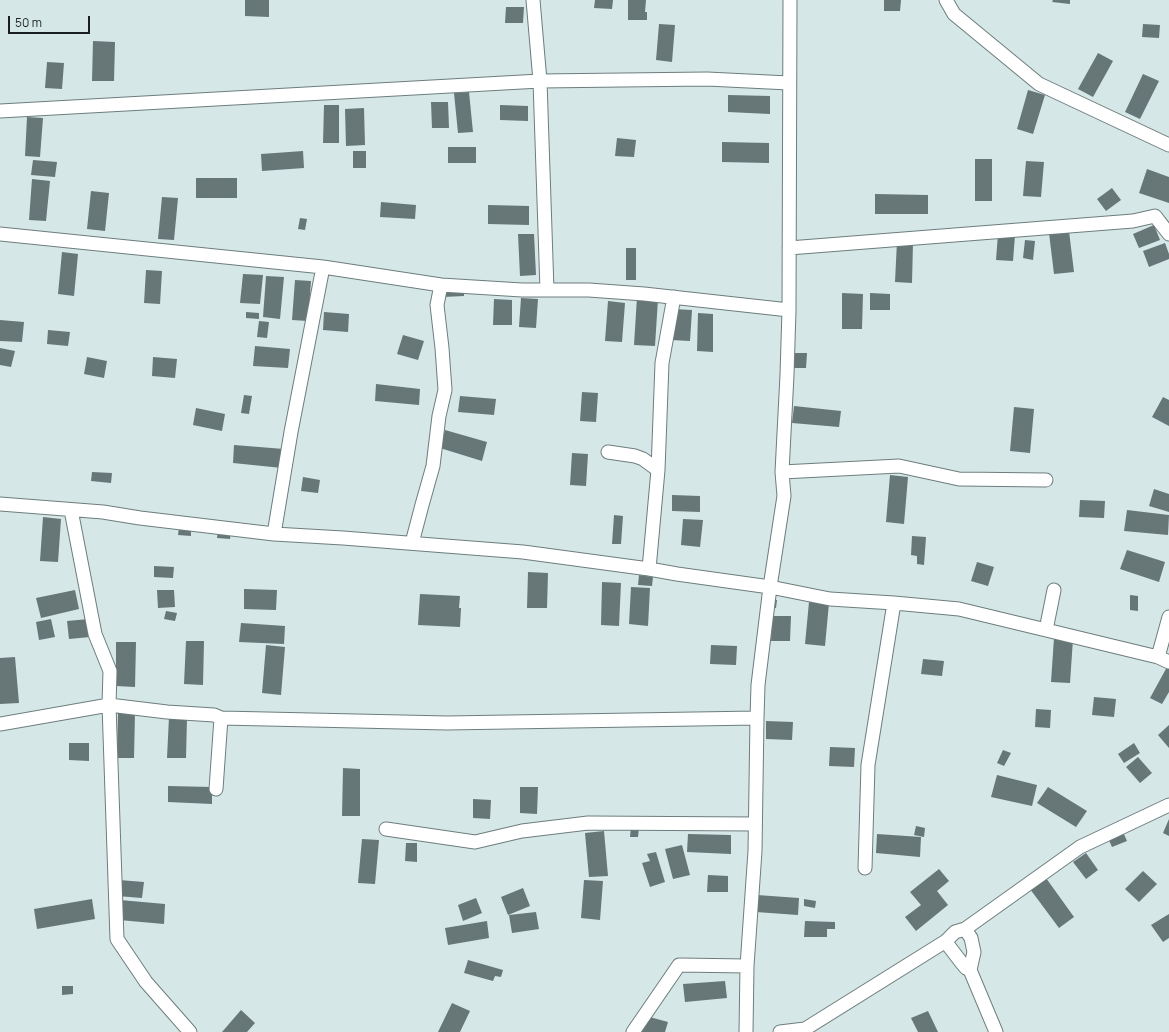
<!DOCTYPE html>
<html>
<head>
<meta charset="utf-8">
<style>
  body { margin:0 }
  #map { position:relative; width:1169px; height:1032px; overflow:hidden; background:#d6e7e8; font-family:Manrope,sans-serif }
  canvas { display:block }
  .scale { position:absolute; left:8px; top:16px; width:82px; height:18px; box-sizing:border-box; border:2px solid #191f20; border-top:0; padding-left:5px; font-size:12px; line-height:14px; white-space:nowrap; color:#191f20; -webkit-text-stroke:3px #d6e7e8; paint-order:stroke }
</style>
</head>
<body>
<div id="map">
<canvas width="1169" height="1032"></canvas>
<div class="scale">50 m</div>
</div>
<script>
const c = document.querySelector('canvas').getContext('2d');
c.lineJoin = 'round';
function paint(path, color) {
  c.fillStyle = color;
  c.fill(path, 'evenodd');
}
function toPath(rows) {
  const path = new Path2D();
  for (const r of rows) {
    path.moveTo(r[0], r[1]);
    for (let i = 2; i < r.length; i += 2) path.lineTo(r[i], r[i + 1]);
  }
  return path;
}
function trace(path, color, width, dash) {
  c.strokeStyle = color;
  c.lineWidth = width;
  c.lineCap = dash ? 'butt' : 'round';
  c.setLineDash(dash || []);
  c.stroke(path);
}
const building = toPath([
  [245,0,269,0,269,17,245,16],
  [595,0,613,0,612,9,594,8],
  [628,0,646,0,645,12,647,12,647,20,628,20],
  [884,0,901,0,900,11,884,11],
  [1053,0,1070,0,1070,4,1052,2],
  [506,7,524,7,523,23,505,23],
  [659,24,675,25,672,62,656,60],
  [1143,24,1160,25,1159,38,1142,37],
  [93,41,115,42,114,81,92,81],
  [1098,53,1113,61,1093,97,1078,89],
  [47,62,64,63,62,89,45,88],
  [1143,74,1159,81,1140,119,1125,112],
  [1028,90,1045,95,1033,134,1017,129],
  [469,92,473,132,458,133,454,93],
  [728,95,770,96,770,114,728,112],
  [431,102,448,102,449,128,432,128],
  [324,105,339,105,339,143,323,143],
  [500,105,528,106,528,121,500,120],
  [364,108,365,145,346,146,345,109],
  [27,117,43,118,40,157,25,156],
  [617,138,636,140,634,157,615,156],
  [722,142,769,143,769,163,722,162],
  [448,147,476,147,476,163,448,163],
  [303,151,304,168,262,171,261,154],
  [353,151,366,151,366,168,353,168],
  [975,159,992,159,992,201,975,201],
  [33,160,57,162,55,177,31,175],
  [1026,161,1044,162,1041,197,1023,196],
  [1147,169,1169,177,1169,203,1139,193],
  [196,178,237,178,237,198,196,198],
  [32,179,50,181,46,221,29,220],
  [1112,188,1121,200,1106,211,1097,199],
  [91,191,109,193,105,231,87,229],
  [875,194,928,195,928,214,875,214],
  [162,197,178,198,174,240,158,239],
  [381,202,416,205,415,219,380,217],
  [488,205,529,206,529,225,488,224],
  [300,218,307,219,305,230,298,229],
  [1154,225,1160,240,1139,248,1133,234],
  [1069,231,1074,272,1054,274,1049,233],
  [518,234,534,234,536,275,520,276],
  [998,234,1015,235,1013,261,996,260],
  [1025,240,1035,241,1033,260,1023,258],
  [897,241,913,242,912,283,895,282],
  [1165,243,1169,254,1169,259,1149,267,1143,251],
  [626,248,636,248,636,280,626,280],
  [62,252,78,254,74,296,58,294],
  [146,270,162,271,160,304,144,303],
  [243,274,263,275,260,304,240,303],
  [266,276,284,277,280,319,263,317],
  [295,280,311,281,308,321,292,320],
  [464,291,464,296,443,297,443,292],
  [842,293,863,294,862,329,842,329],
  [870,293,890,294,890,310,870,310],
  [637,297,658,299,655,346,634,345],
  [521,298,538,299,536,328,519,327],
  [494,299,512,300,512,325,493,325],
  [608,301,625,303,622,342,605,341],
  [673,309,692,310,690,341,671,340],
  [246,312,259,313,259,319,246,318],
  [324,312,349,314,348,332,323,330],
  [698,313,713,314,713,352,697,351],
  [0,320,24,322,22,342,0,341],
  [259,321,269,322,267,338,257,337],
  [48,330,70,332,68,346,47,344],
  [403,335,424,341,418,360,397,354],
  [255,346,290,349,288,368,253,366],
  [0,348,15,351,11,367,0,365],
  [794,353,807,353,806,368,794,368],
  [87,357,107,361,104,378,84,374],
  [153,357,177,359,175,378,152,376],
  [376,384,420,389,419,405,375,401],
  [582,392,598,393,596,422,580,421],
  [244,395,252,396,249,414,241,413],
  [460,396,496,399,494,415,458,412],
  [1163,397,1169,400,1169,426,1152,417],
  [794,406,841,411,839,427,792,423],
  [1014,407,1034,409,1030,453,1010,451],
  [196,408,225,414,222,431,193,425],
  [445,430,487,442,482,461,440,448],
  [234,445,284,449,282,468,233,463],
  [572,453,588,454,586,486,570,485],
  [92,472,112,473,111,483,91,481],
  [890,475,908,477,904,524,886,522],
  [303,477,320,480,318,493,301,491],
  [1154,489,1169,494,1169,512,1149,506],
  [672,495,700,496,700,512,672,511],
  [1080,500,1105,501,1104,518,1079,517],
  [1127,510,1169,515,1168,535,1124,531],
  [614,515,623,516,621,544,612,544],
  [43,517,61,519,58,562,40,561],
  [683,519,703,520,700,547,681,545],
  [179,527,191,527,191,536,178,535],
  [218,530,231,531,230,539,217,538],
  [912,536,926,537,924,565,917,564,917,556,911,555],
  [1127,550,1165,562,1159,582,1120,569],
  [977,562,994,567,988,586,971,581],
  [154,566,174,567,173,578,154,577],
  [528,572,548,573,547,608,527,608],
  [639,575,653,577,652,586,638,585],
  [602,582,621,583,619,626,601,625],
  [631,587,650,588,648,626,629,624],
  [244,589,277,590,276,610,244,609],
  [75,590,79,609,41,618,36,598],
  [157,590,174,590,175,607,158,608],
  [420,594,460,596,459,608,461,608,460,627,418,625],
  [1130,595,1138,596,1138,611,1130,610],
  [772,600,777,600,776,608,771,607],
  [809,602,829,603,825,646,805,644],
  [166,611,177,613,175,621,164,619],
  [772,616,791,616,790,641,771,641],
  [51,619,55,637,39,640,36,622],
  [89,619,90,637,69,639,67,621],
  [241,623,285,626,284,644,239,642],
  [1054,638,1073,639,1070,683,1051,682],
  [186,641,204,641,203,685,184,684],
  [116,642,136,642,135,687,116,686],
  [266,645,285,647,281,695,262,693],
  [711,645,737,646,736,665,710,664],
  [15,657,19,703,0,704,0,658],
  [923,659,944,661,942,676,921,674],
  [1167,667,1169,669,1169,692,1162,704,1150,698],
  [1094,697,1116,699,1114,717,1092,715],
  [1036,709,1051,710,1050,728,1035,727],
  [118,712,135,712,134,758,117,758],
  [169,717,187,718,186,758,167,758],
  [766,721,793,722,792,740,766,739],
  [1169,725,1169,748,1158,735],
  [69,743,89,743,89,761,69,760],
  [1134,743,1140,753,1124,763,1118,754],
  [830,747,855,748,854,767,829,766],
  [1003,750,1011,753,1004,766,997,763],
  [1138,757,1152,773,1140,783,1126,767],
  [343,768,360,769,360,816,342,816],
  [997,775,1037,785,1032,806,991,797],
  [168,786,212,787,212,804,168,802],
  [520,787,538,787,537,814,520,813],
  [1048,787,1087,811,1076,827,1037,803],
  [473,799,491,800,490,819,473,818],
  [1169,819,1169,836,1163,833],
  [631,826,639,827,638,837,630,837],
  [916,826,925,828,924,837,914,835],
  [604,831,608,876,589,877,585,833],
  [1123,832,1127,841,1112,847,1108,838],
  [688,834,731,835,731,854,687,852],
  [877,834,921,837,920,857,876,853],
  [362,839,379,840,375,884,358,883],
  [406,843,417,843,417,862,405,861],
  [682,845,690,875,673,879,665,849],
  [656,852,665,882,650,887,642,863,650,861,647,854],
  [1086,853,1098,870,1086,879,1073,862],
  [939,869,949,881,937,891,948,905,916,931,905,917,921,905,910,892],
  [1143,871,1157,884,1139,902,1125,889],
  [708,875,728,876,728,892,707,892],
  [1046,878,1074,917,1059,928,1030,889],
  [119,880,144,882,142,898,117,896],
  [584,880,603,881,600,920,581,918],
  [523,888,530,906,508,915,501,897],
  [757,895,799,898,798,915,756,912],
  [476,898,482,913,463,921,458,905],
  [92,899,95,919,37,929,34,909],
  [804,899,816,901,815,908,804,906],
  [120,900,165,904,164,924,119,920],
  [536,912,539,929,512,933,509,915],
  [1169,914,1169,938,1163,942,1151,925],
  [487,921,489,938,448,945,445,928],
  [805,921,835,922,835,929,827,929,827,937,804,937],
  [468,960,503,970,501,977,495,976,493,981,464,973],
  [725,981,727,998,685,1002,683,984],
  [62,986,73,986,73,994,62,995],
  [452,1003,470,1011,460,1032,438,1032],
  [241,1010,255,1023,247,1032,222,1032],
  [928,1011,938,1032,918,1032,911,1018],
  [646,1016,668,1022,665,1032,641,1032]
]);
const minor = toPath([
  [533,0,540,81,547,290],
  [946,0,954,14,1039,84,1169,145],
  [0,111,540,81,707,79,789,83],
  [0,234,323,267,441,285],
  [789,248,1133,221,1155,216,1169,234],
  [608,452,635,456,643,459,658,470],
  [782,472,899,466,959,479,1046,480],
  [0,504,103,512,140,518,274,534,343,538,523,552,649,569,677,574,770,587,830,599,894,603,959,609,1158,657,1169,662],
  [71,510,95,634,110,671,109,705,117,939,146,982,190,1032],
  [274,534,291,432,323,267],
  [412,543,422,505,433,466,439,416,445,390,442,348,437,305,441,285,522,290,589,290,644,294,789,310],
  [649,569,658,470,662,363,674,297],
  [1046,630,1054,590],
  [1158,657,1169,617],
  [0,724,109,705,167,712,214,715,221,718,447,723,757,718],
  [216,789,221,718],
  [386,829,475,842,522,831,588,823,755,824],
  [865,868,868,765,894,603],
  [965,929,971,938,974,952,970,970],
  [946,941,948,945,961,962,966,968,970,970,996,1032],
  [633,1032,679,965,747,966],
  [746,1032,747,966,755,851,757,718,758,685,770,587,784,496,782,472,787,375,789,310,790,0],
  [780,1032,805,1029,946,941,955,932,965,929,1080,847,1169,805]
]);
paint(building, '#677677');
trace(minor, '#6d7d7e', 15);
trace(minor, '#fff', 13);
</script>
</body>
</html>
